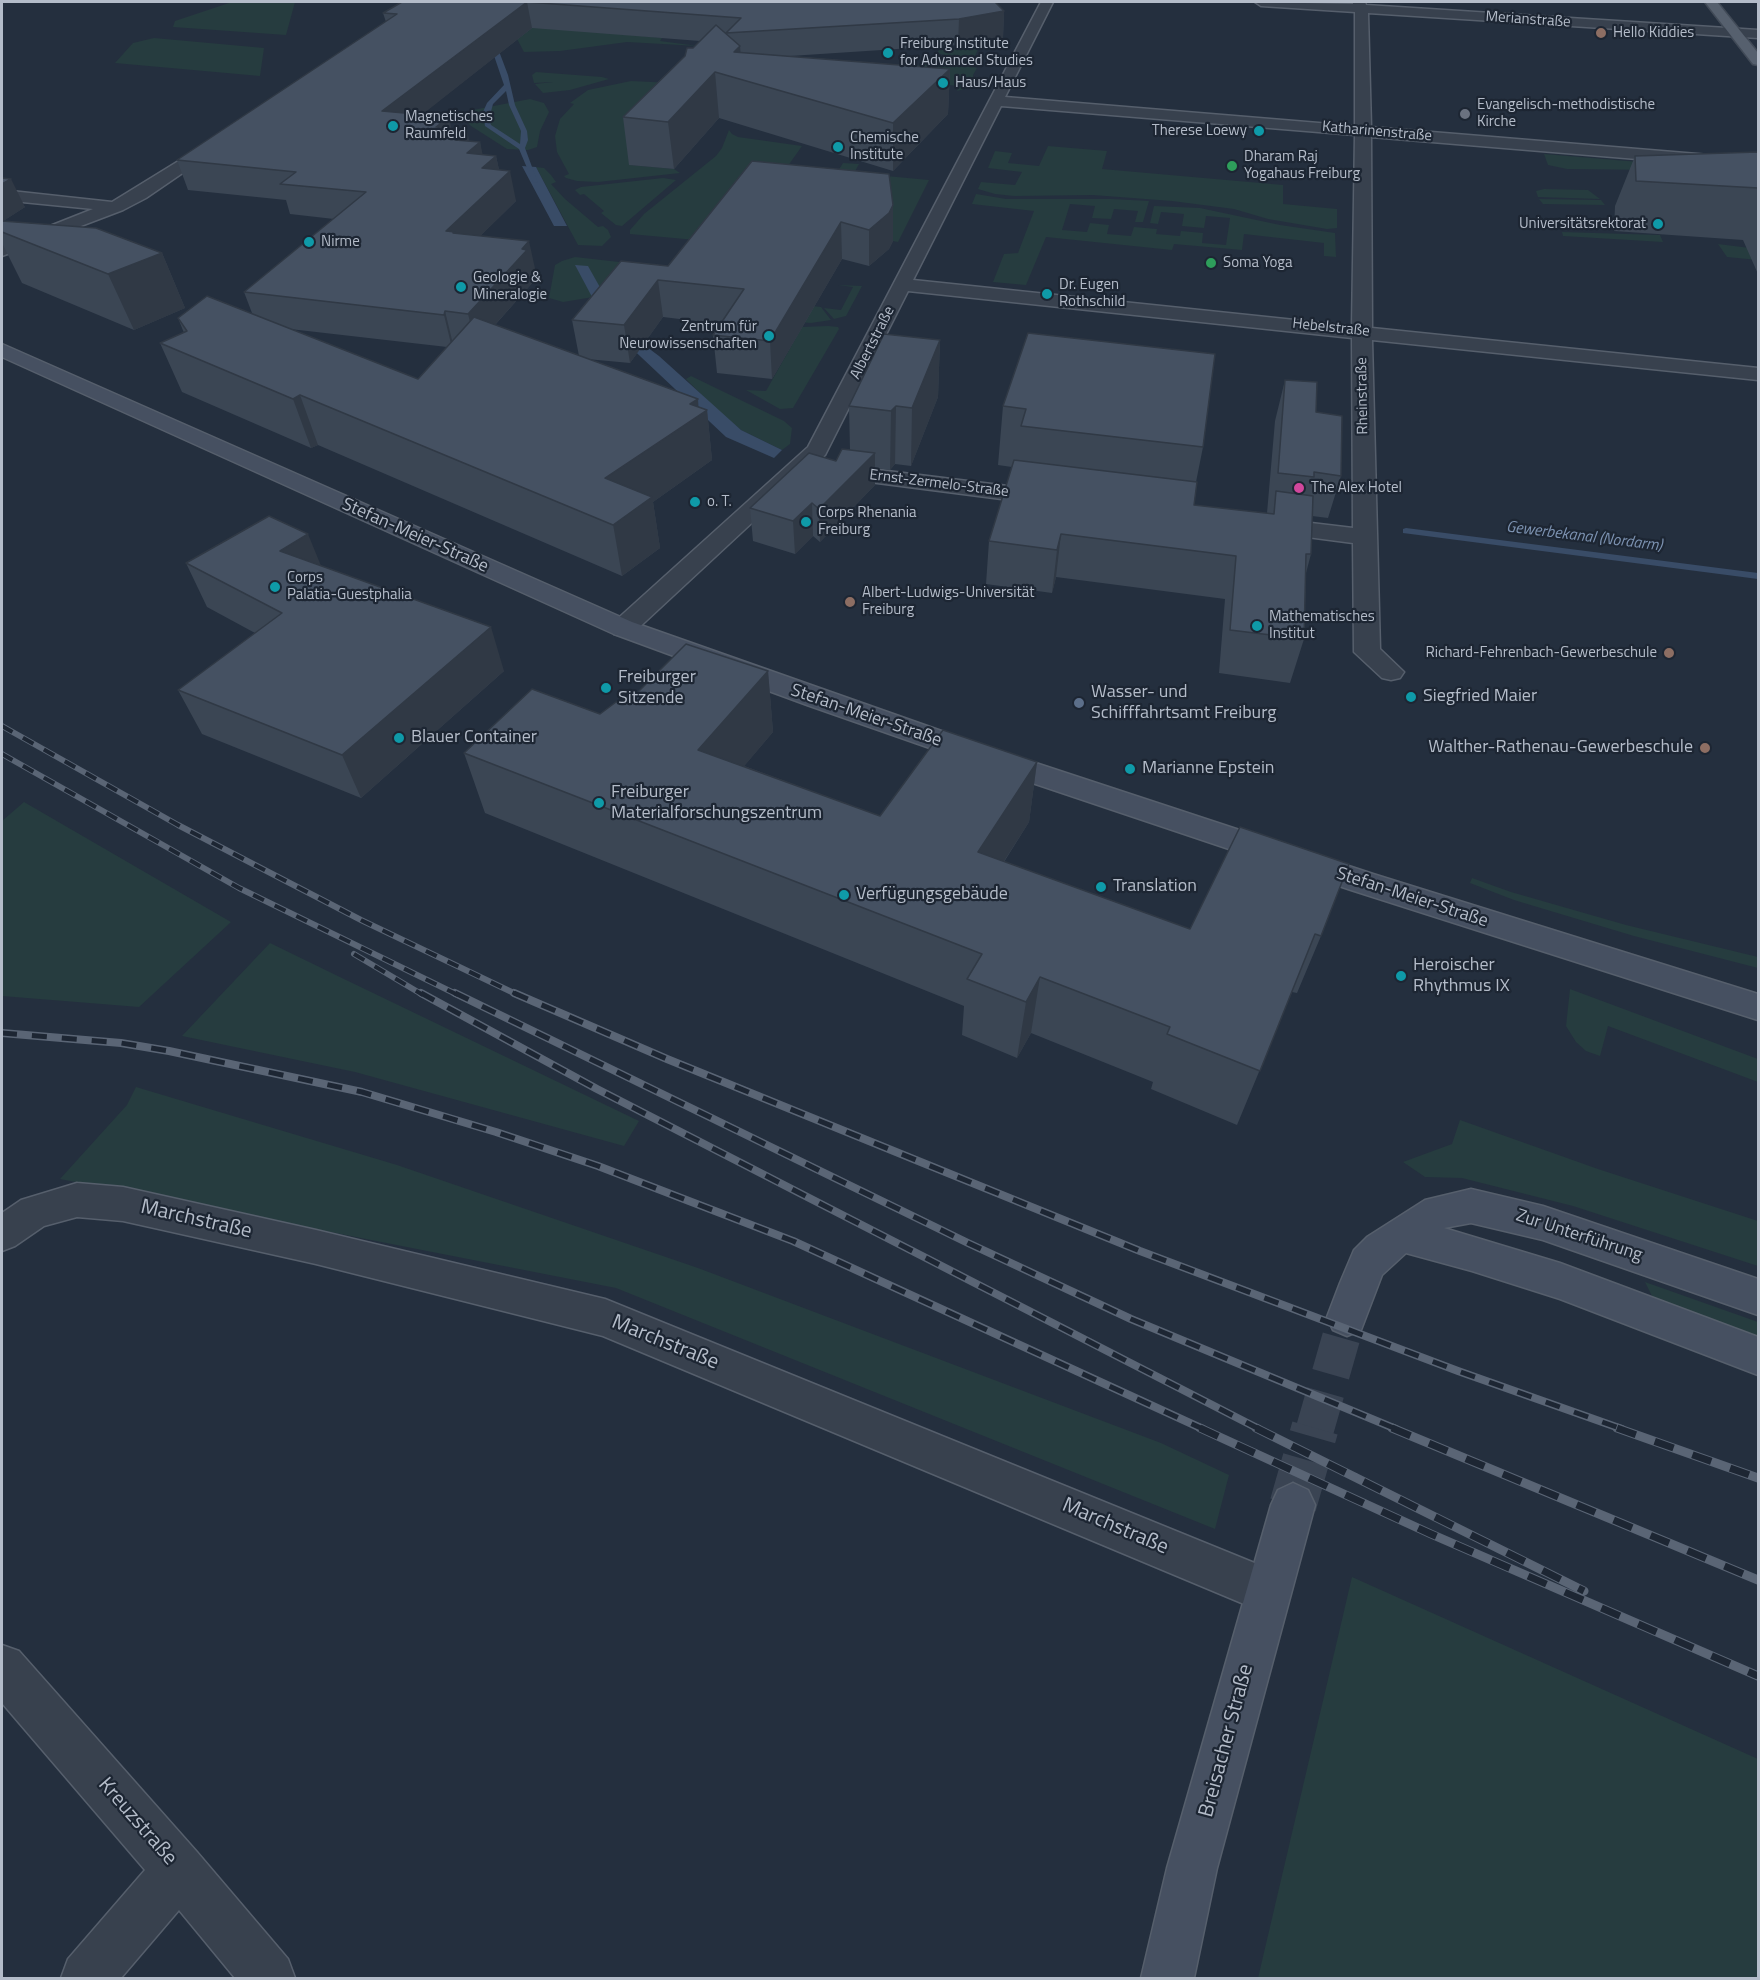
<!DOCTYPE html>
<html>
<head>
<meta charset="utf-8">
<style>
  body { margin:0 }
  #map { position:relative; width:1760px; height:1980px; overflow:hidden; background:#242f3e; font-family:"Titillium Web",sans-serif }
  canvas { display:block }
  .frame { position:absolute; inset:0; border:3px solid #b4bcc9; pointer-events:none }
</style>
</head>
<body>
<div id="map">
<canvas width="1760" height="1980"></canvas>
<div class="frame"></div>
</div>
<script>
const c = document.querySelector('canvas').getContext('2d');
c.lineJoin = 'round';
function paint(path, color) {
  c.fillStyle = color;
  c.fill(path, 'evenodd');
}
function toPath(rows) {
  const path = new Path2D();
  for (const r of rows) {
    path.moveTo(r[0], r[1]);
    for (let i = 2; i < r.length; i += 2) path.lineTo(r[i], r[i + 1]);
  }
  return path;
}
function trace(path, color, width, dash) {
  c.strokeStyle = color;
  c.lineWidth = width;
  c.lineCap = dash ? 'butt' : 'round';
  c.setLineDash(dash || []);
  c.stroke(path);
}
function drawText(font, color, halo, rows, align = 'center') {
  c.font = font + ' "Titillium Web",sans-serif';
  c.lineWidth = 4.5;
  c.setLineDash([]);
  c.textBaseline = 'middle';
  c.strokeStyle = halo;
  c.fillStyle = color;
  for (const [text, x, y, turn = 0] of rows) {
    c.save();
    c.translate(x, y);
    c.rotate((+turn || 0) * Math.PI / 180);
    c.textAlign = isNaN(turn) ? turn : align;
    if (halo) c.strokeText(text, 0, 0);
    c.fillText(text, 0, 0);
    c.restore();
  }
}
const green = toPath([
  [232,2,295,2,286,35,173,27,175,21],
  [508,22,662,38,660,41,698,46,627,42,560,51,524,52],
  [154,38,264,48,260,76,115,63,133,43],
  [979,48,971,63,937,53,939,50],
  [930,57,977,68,973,75,974,80,972,87,957,91,959,86,937,84,912,72,926,58],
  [536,72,602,77,609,79,570,90,543,93,535,84,553,82,534,83,532,75],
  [631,81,673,83,630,165,674,169,680,173,598,182,577,181,566,178,564,176,569,174,557,152,555,136,560,119,574,104,570,103,588,90],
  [530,99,544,103,549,112,540,131,537,147,528,150,507,149,471,126,462,117,473,110],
  [729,130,732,134,738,137,802,146,766,197,696,240,630,234,630,230,644,214,716,156,722,148],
  [1048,146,1107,151,1102,169,1283,185,1283,204,1337,209,1337,228,1327,229,1268,219,1234,209,1172,201,1093,195,1014,196,995,194,978,189,981,182,1015,185,1022,172,988,168,995,151,1012,153,1008,163,1039,166],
  [1544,154,1746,171,1567,169,1548,165],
  [843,163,859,164,854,173,929,180,898,242,893,241,828,187],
  [536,167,544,168,551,175,556,182,551,184,565,199,598,227,603,226,608,230,611,237,602,246,578,245],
  [663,178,676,180,622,226,616,225,601,213,604,211,584,194,580,195,575,190,581,187],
  [1544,189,1588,190,1600,199,1538,197,1536,191],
  [976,194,1006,199,1111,199,1149,201,1143,222,1135,222,1138,211,1114,209,1111,219,1092,218,1095,206,1070,204,1062,230,1087,232,1090,223,1109,225,1107,234,1131,236,1134,227,1157,229,1156,234,1180,236,1181,231,1203,233,1202,243,1226,245,1230,218,1206,216,1204,228,1182,226,1184,214,1161,212,1158,224,1150,223,1154,206,1200,208,1280,225,1335,233,1336,257,1324,256,1324,243,1244,234,1242,250,1174,244,1172,250,1046,237,1026,285,993,282,1004,254,1018,253,1034,211,972,204],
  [1539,199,1601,200,1605,205,1543,204],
  [1562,232,1660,235,1663,242,1563,236],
  [1718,244,1758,249,1758,260,1727,257],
  [575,257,637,264,613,284,821,307,831,320,811,323,619,308,576,266,593,297,563,302,549,298,555,265,562,261],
  [838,285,862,286,846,316,834,319,824,308,841,310,853,287],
  [828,326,838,327,839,329,793,408,780,409,746,390,766,391,802,327],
  [691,376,784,421,792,428,790,444,782,450,741,430,718,411,686,379],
  [24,802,231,922,139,1007,2,996,2,821],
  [1472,878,1511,892,1626,925,1758,957,1758,968,1634,936,1514,900,1470,883],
  [270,943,344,979,639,1121,624,1146,355,1072,182,1036],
  [1570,989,1758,1059,1758,1082,1608,1026,1600,1056,1586,1051,1576,1042,1566,1026],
  [136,1087,397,1165,698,1268,1161,1443,1229,1475,1215,1529,616,1288,60,1179,127,1105],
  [1460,1120,1598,1169,1758,1221,1758,1266,1573,1206,1462,1178,1425,1177,1403,1162,1452,1144],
  [1645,1282,1758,1322,1758,1337,1655,1302],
  [1352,1577,1758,1759,1758,1978,1258,1978]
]);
const water = toPath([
  [522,166,536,167,567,226,554,226],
  [575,265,588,266,624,330,659,356,741,430,782,450,774,458,726,437,607,325]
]);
const stream = toPath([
  [491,36,494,38,508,75,515,105,527,131,528,140,525,148,538,183,533,182,519,149,485,126,483,112,487,103,504,85,488,38,491,36],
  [506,91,509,105,521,131,520,144,491,125,489,119,493,104,506,91],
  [1406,528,1758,573,1758,579,1403,533,1403,529,1406,528]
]);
const secondaryTunnelFar1 = toPath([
  [1315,1429,1347,1317]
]);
const secondaryTunnel = toPath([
  [1293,1505,1315,1428]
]);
const street = toPath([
  [1041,2,1053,2,1005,97,1355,126,1355,12,1261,6,1255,2,1353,4,1353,2,1365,2,1366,5,1758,30,1758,38,1368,13,1371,127,1758,159,1758,169,1371,137,1372,328,1758,368,1758,380,1372,340,1380,649,1404,672,1400,678,1391,680,1382,678,1354,652,1353,543,1269,532,1261,530,1257,525,1261,520,1269,518,1353,528,1352,338,908,291,825,455,632,634,623,636,614,634,610,628,614,622,808,447,1041,2],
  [1001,106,1355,135,1352,326,913,280,1001,106],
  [216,138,224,143,222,146,146,198,123,210,2,256,2,245,93,209,2,200,2,190,112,202,216,138],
  [831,464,1048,491,1056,493,1059,498,1056,503,1048,505,823,476,820,471,823,466,831,464],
  [77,1183,123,1187,316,1230,605,1299,1284,1575,1291,1591,1284,1607,1268,1614,603,1336,316,1264,123,1221,77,1217,44,1226,15,1246,2,1251,2,1213,21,1200,77,1183],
  [2,1645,19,1651,197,1852,288,1959,295,1978,235,1978,179,1910,121,1978,61,1978,68,1959,145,1870,2,1703,2,1645]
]);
const secondary = toPath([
  [2,344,632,622,984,746,1373,874,1758,994,1758,1020,1351,890,964,760,807,705,614,634,2,357,2,344],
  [1471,1189,1543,1206,1758,1279,1758,1315,1543,1240,1471,1223,1444,1228,1560,1263,1758,1337,1758,1375,1560,1299,1472,1271,1406,1253,1382,1275,1361,1330,1347,1336,1333,1330,1327,1317,1340,1283,1354,1250,1367,1237,1425,1200,1471,1189],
  [1293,1483,1308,1490,1315,1505,1217,1868,1194,1978,1141,1978,1167,1868,1271,1505,1278,1490,1293,1483]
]);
const primary = toPath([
  [1705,2,1717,2,1758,53,1758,65,1753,64,1705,2]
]);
const railFar2 = toPath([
  [2,726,178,825,361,920,518,995],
  [2,754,239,888,458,995],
  [354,954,423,995]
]);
const railFar1 = toPath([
  [421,993,597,1089,1259,1429],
  [455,993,968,1243,1131,1319,1396,1429],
  [514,993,667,1059,1140,1251,1458,1371,1622,1429],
  [2,1033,121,1043,169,1051,362,1092,496,1132,598,1166,793,1241,1203,1429]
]);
const rail = toPath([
  [1200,1428,1431,1534,1758,1676],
  [1256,1428,1584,1591],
  [1392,1428,1758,1580],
  [1617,1428,1758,1478]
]);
const wall = toPath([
  [402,2,995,2,1004,11,1003,38,958,45,790,56,950,69,948,114,893,171,719,118,674,169,629,165,623,117,700,41,532,28,422,114,451,129,469,141,480,142,482,155,496,156,499,170,516,201,480,236,536,273,533,276,534,281,495,325,579,356,572,320,668,266,752,161,893,241,889,249,869,266,842,259,772,379,717,373,713,335,721,324,663,317,630,363,587,359,707,410,712,460,653,502,660,548,622,576,318,445,311,448,182,392,160,343,184,333,178,318,252,313,244,292,334,219,290,214,286,200,188,190,177,160,386,22,383,13],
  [290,329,447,347,418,379],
  [1758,152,1758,274,1743,240,1614,231,1615,206,1635,156],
  [2,178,25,207,3,221,162,253,185,308,134,330,22,283,2,243],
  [1028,333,1203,447,1196,482,1194,505,1267,513,1275,421,1285,380,1316,412,1341,476,1328,518,1312,516,1311,554,1306,573,1304,639,1290,683,1219,673,1225,599,1056,577,1052,593,986,584,989,541,1012,467,998,465,1003,406],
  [940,340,938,397,911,466,895,464,890,470,875,468,875,485,820,542,813,536,795,554,753,541,750,508,836,461,850,450,849,406],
  [186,563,321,566,504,671,361,798,202,734,178,690,255,633,207,607],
  [768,671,773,732,744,766,880,816,1037,762,1029,822,1004,862,1190,929,1240,827,1321,936,1297,993,1292,992,1237,1125,1151,1089,1153,1082,1031,1033,1017,1058,962,1035,964,1006,485,813,464,753,600,714]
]);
const shadedWall = toPath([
  [527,2,532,28,390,140,382,111],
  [1004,11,1003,38,958,45,959,19],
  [740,46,743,80,734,52],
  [950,69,948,114,893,171,893,123],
  [715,72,719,118,674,169,668,122],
  [449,117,455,146,436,127],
  [467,130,471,150,480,142,485,166,496,156,501,179,510,171,516,201,461,255,446,231,455,140],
  [11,179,25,207,2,222,2,184],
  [893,205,893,241,889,249,869,266,869,230],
  [841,222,842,259,772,379,770,341],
  [529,241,536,273,533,276,534,281,476,346,468,314],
  [162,253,185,308,134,330,108,274],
  [658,280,663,317,630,363,624,325],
  [445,311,453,344,452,348,444,315],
  [940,340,938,397,911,466,912,408],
  [300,395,318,445,311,448,293,399],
  [698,399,699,415,707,410,712,460,653,502,660,548,622,576,605,478,690,404],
  [896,406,895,464,890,470,891,411],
  [875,453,875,485,820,542,819,509],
  [812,503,813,536,795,554,793,521],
  [308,534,326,578,280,551],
  [1061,534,1056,577,1052,593,1057,550],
  [491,627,504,671,361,798,342,755],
  [768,671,773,732,707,810,698,750],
  [1037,762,1029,822,972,911,978,852],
  [1040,977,1031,1033,1017,1058,1026,1002]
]);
const building = toPath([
  [402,2,995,2,1004,11,959,19,726,33,741,18,527,2,382,111,449,117,436,127,467,130,455,140,480,142,467,153,496,156,482,168,510,171,446,231,455,232,453,233,529,241,522,249,527,250,468,314,445,311,444,315,244,292,366,192,280,184,296,172,177,160,397,14,383,13,402,2],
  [716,25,740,46,734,52,950,69,893,123,715,72,668,122,623,117,685,56,687,48,693,48,716,25],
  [1758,152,1758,188,1636,181,1635,156,1758,152],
  [752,161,889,174,893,205,889,213,869,230,841,222,770,341,713,335,744,289,658,280,624,325,572,320,621,261,668,266,752,161],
  [2,178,11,179,2,184,2,178],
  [2,221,96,228,162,253,108,274,2,232,2,221],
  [207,296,418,379,474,317,698,399,690,404,707,410,605,478,652,497,613,525,300,395,293,399,160,343,187,331,178,318,207,296],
  [1028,333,1215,354,1203,447,1021,426,1026,409,1003,406,1028,333],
  [884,334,940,340,912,408,896,406,891,411,849,406,884,334],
  [1285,380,1317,382,1316,412,1342,416,1341,476,1314,472,1314,477,1278,473,1285,380],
  [842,449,875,453,819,509,812,503,793,521,750,508,809,453,836,461,842,449],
  [1014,460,1197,482,1194,505,1274,514,1276,491,1313,496,1311,554,1306,554,1304,639,1230,630,1236,556,1061,534,1057,550,989,541,1014,460],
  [269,516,308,534,280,551,491,627,342,755,178,690,282,613,186,563,269,516],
  [686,644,768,671,698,750,880,816,943,730,1037,762,978,852,1190,929,1240,827,1349,864,1321,936,1315,934,1260,1071,1167,1034,1170,1027,1040,977,1026,1002,967,979,982,954,464,753,532,689,600,714,616,702,632,698,686,644]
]);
const markers = [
  [1601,33,6,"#8d6e63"],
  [888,53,6,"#0f9aa8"],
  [943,83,6,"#0f9aa8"],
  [1465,114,6,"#6b7280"],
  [393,126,6,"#0f9aa8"],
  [1259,131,6,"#0f9aa8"],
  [838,147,6,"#0f9aa8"],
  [1232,166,6,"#2e9e5b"],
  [1658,224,6,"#0f9aa8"],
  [309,242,6,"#0f9aa8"],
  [1211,263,6,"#2e9e5b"],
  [461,287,6,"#0f9aa8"],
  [1047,294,6,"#0f9aa8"],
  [769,336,6,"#0f9aa8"],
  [1299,488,6,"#d1479c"],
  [695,502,6,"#0f9aa8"],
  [806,522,6,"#0f9aa8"],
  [275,587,6,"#0f9aa8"],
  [850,602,6,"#8d6e63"],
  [1257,626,6,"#0f9aa8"],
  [1669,653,6,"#8d6e63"],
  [606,688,6,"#0f9aa8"],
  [1411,697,6,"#0f9aa8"],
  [1079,703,6,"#5c6f8a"],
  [399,738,6,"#0f9aa8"],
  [1705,748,6,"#8d6e63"],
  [1130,769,6,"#0f9aa8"],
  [599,803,6,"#0f9aa8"],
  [1101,887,6,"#0f9aa8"],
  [844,895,6,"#0f9aa8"],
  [1401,976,6,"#0f9aa8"]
];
const farStreetnames = [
  ["Merianstraße",1528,20,4],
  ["Katharinenstraße",1377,132,5],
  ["Hebelstraße",1331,328,6],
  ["Albertstraße",873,343,-63],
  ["Rheinstraße",1363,396,-91],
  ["Ernst-Zermelo-Straße",939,484,7]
];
const farPoinames = [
  ["Hello Kiddies",1613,33],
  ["Freiburg Institute",900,44],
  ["for Advanced Studies",900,61],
  ["Haus/Haus",955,83],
  ["Evangelisch-methodistische",1477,105],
  ["Kirche",1477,122],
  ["Magnetisches",405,117],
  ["Raumfeld",405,134],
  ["Therese Loewy",1247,131,"right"],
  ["Chemische",850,138],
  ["Institute",850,155],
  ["Dharam Raj",1244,157],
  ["Yogahaus Freiburg",1244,174],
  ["Universitätsrektorat",1646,224,"right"],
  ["Nirme",321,242],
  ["Soma Yoga",1223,263],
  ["Geologie &",473,278],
  ["Mineralogie",473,295],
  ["Dr. Eugen",1059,285],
  ["Rothschild",1059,302],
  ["Zentrum für",757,327,"right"],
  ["Neurowissenschaften",757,344,"right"],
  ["The Alex Hotel",1311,488],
  ["o. T.",707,502],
  ["Corps Rhenania",818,513],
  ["Freiburg",818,530],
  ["Corps",287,578],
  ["Palatia-Guestphalia",287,595],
  ["Albert-Ludwigs-Universität",862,593],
  ["Freiburg",862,610],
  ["Mathematisches",1269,617],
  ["Institut",1269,634],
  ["Richard-Fehrenbach-Gewerbeschule",1657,653,"right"]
];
const farWaternames = [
  ["Gewerbekanal (Nordarm)",1584,537,7]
];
const streetNames = [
  ["Stefan-Meier-Straße",415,536,24],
  ["Stefan-Meier-Straße",866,716,19],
  ["Stefan-Meier-Straße",1412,898,18],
  ["Zur Unterführung",1579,1236,18]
];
const poiNames = [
  ["Freiburger",618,678],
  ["Sitzende",618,699],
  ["Wasser- und",1091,693],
  ["Schifffahrtsamt Freiburg",1091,714],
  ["Siegfried Maier",1423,697],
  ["Blauer Container",411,738],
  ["Walther-Rathenau-Gewerbeschule",1693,748,"right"],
  ["Marianne Epstein",1142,769],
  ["Freiburger",611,793],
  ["Materialforschungszentrum",611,814],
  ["Translation",1113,887],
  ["Verfügungsgebäude",856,895],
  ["Heroischer",1413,966],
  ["Rhythmus IX",1413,987]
];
const nearStreetnames = [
  ["Marchstraße",196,1220,13],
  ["Marchstraße",665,1343,22],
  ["Marchstraße",1115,1527,23],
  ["Breisacher Straße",1227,1741,-75],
  ["Kreuzstraße",137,1822,49]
];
paint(green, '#263c3f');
paint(water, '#394c67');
paint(stream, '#394c67');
trace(secondaryTunnelFar1, '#3a4453', 38, [38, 19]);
trace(secondaryTunnel, '#3a4453', 47, [47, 24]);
trace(street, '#565f6c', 3);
trace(secondary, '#565f6c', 3);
trace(primary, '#414a57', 3);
paint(street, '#38414e');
paint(secondary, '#465061');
paint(primary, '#56606e');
trace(railFar2, '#5a6575', 6);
trace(railFar1, '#5a6575', 8);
trace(rail, '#5a6575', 9);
trace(railFar2, '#1d2633', 4, [12]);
trace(railFar1, '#1d2633', 5, [15]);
trace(rail, '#1d2633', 7, [20]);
paint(wall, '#3b4654');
paint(shadedWall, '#303945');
paint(building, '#455162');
trace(building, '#303945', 1.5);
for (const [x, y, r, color] of markers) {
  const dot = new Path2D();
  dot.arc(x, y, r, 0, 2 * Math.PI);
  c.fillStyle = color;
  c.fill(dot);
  trace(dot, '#1d2633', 2);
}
drawText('15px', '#b4bcc9', '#1d2633', farStreetnames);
drawText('15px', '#b4bcc9', '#1d2633', farPoinames, 'left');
drawText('italic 16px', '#7c92b1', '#1d2633', farWaternames);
drawText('18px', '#b4bcc9', '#1d2633', streetNames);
drawText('18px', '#b4bcc9', '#1d2633', poiNames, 'left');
drawText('21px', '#b4bcc9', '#1d2633', nearStreetnames);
</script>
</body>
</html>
